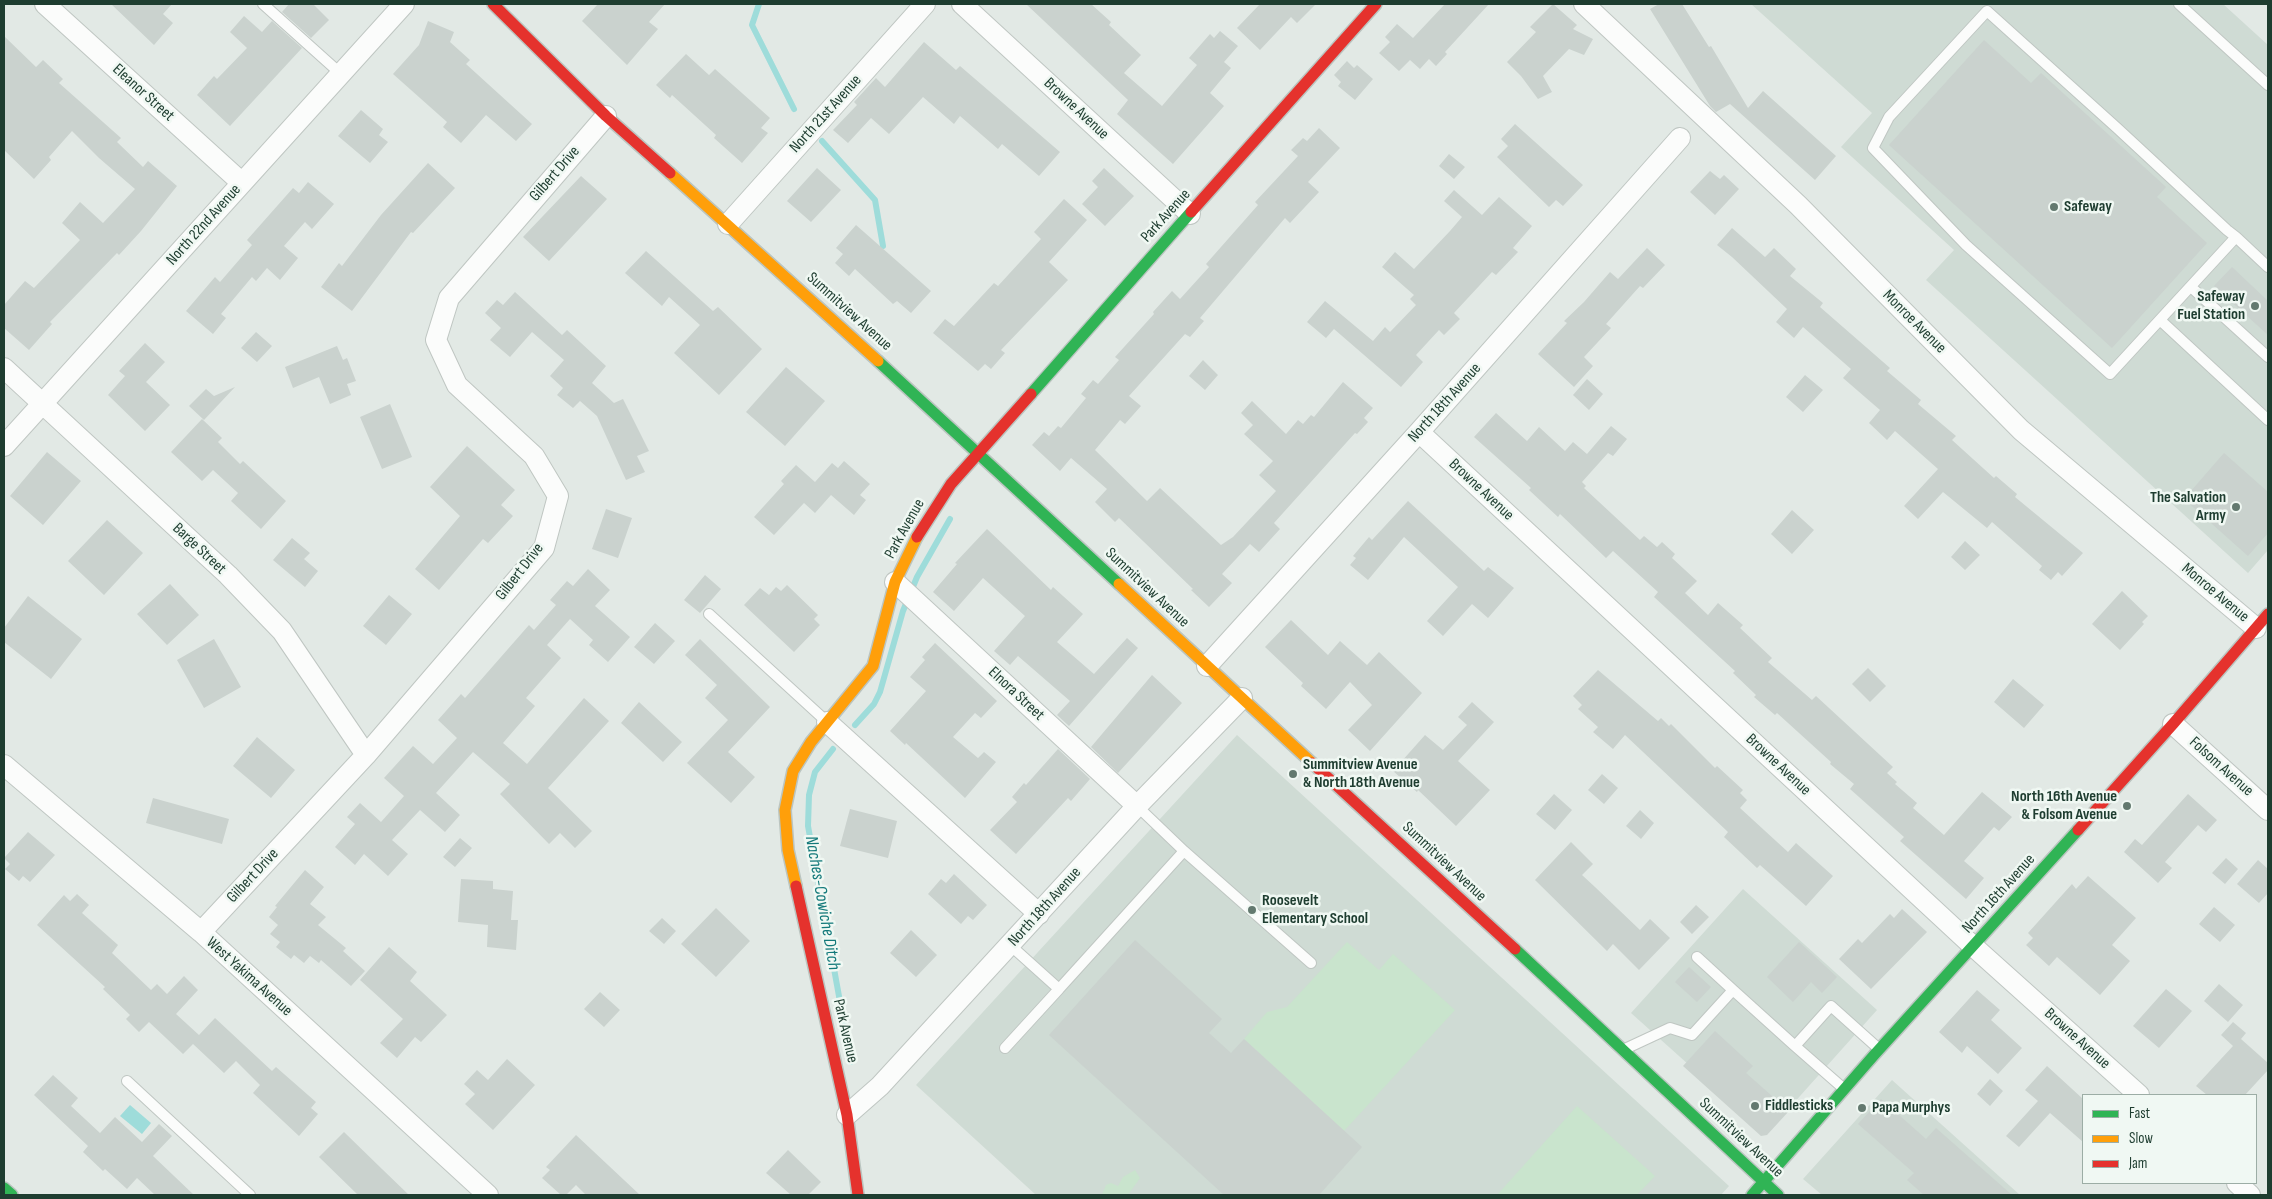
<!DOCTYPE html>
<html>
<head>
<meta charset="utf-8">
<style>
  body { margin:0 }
  #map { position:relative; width:2272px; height:1199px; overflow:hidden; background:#e2e9e5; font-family:"Sofia Sans Condensed",sans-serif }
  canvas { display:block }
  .frame { position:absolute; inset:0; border:5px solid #1e3d30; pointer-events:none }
  .legend { position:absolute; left:2082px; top:1094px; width:175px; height:90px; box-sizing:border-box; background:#f0f8f3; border:1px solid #9cada5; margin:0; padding:6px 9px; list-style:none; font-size:15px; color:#1e3d30 }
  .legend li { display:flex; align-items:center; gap:10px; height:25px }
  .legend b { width:25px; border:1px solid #9cada5 }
</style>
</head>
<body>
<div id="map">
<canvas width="2272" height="1199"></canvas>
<div class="frame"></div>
<ul class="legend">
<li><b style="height:6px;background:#30b455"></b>Fast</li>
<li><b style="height:6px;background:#ff9f0a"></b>Slow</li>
<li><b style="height:6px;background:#e5322d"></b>Jam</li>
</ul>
</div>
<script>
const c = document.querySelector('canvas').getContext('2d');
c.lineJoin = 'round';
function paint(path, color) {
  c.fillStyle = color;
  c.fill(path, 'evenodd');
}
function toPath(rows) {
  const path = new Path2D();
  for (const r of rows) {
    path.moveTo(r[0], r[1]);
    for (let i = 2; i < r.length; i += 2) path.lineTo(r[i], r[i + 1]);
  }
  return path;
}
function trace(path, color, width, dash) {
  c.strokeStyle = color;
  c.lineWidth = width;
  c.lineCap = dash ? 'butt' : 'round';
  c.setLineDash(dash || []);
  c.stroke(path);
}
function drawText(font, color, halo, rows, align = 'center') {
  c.font = font + ' "Sofia Sans Condensed",sans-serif';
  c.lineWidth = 5;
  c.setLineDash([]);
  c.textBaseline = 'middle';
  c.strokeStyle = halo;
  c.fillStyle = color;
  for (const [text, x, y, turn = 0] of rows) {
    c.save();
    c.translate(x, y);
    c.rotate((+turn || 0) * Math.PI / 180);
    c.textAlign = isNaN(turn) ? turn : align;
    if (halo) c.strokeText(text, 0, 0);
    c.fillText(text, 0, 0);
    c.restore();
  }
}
const built = toPath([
  [1751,4,2223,4,2268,45,2268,550,2248,573,1926,280,1954,250,1841,147,1872,113],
  [1237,735,1729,1186,1721,1195,1036,1195,916,1085],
  [1743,889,1877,1010,1766,1134,1631,1013],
  [1892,1080,2020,1195,1822,1195,1803,1179]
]);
const green = toPath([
  [1347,942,1379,970,1393,954,1455,1010,1344,1131,1244,1039,1267,1012,1287,1007],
  [1577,1106,1655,1176,1637,1195,1497,1195],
  [1135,1170,1140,1178,1128,1195,1102,1195,1106,1185,1111,1183,1118,1186,1123,1177]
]);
const water = toPath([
  [130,1105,151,1123,142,1134,120,1116]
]);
const stream = toPath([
  [759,4,752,25,794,109],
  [822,141,875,200,883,246],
  [855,725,874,704,880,692,903,611,917,577,950,519],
  [833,749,815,772,809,795,808,826,851,1062]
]);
const building = toPath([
  [111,4,172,4,163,14,173,23,154,45],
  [289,4,313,4,329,20,311,38,282,12],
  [598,4,665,4,649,22,658,29,627,65,582,21],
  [1026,4,1091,4,1111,22,1109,25,1141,55,1124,73,1162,106,1197,65,1189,58,1210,34,1214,38,1220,31,1238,46,1224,62,1231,68,1210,93,1224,106,1173,164,1117,114,1128,100],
  [1260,4,1316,4,1297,23,1291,17,1260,50,1237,28],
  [1445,4,1489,4,1445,52,1447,54,1436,66,1429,59,1420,69,1410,60,1399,71,1379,53,1390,42,1385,37,1397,24,1413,38],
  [1553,4,1577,25,1573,29,1593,39,1584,55,1569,49,1543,76,1552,92,1538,99,1521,76,1507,62,1536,32,1530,27],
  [1659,4,1682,4,1709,47,1711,46,1748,108,1763,91,1836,156,1815,180,1730,104,1716,112,1710,106,1650,9],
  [244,16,262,32,272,21,302,48,230,126,197,95,214,76,217,79,247,48,230,32],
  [428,21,454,32,450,42,470,60,466,64,532,124,516,141,486,115,461,143,443,127,447,122,393,74,419,45],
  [4,36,36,67,43,60,63,79,59,83,121,138,117,142,143,167,148,161,177,186,141,231,119,255,117,253,50,322,52,324,29,350,4,328,4,305,25,281,34,288,80,240,62,223,80,202,103,223,135,189,99,158,72,131,49,157,51,160,34,179,4,150],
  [1984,40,2031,83,2041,73,2166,187,2157,197,2207,243,2112,348,1889,145],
  [924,42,956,70,960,66,1060,152,1039,176,1002,144,998,149,960,116,954,124,923,97,889,134,871,118,848,143,833,130,857,105,854,102,876,78,885,87],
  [686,54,709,75,715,69,770,118,761,128,768,133,742,163,714,138,716,135,672,95,670,98,656,85],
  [1347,61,1354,68,1357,65,1373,79,1355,100,1338,86,1341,82,1334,75],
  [361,110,383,129,379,135,388,142,370,163,338,136],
  [1515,124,1583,185,1563,206,1556,200,1549,207,1497,157,1508,146,1501,139],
  [1319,128,1340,148,1308,182,1319,192,1290,223,1285,218,1200,318,1204,321,1190,337,1185,334,1129,396,1141,406,1125,424,1120,420,1095,450,1147,501,1160,488,1221,545,1233,537,1276,491,1259,475,1273,461,1244,434,1253,425,1241,413,1252,401,1286,434,1298,420,1303,424,1311,415,1314,417,1343,382,1373,408,1364,418,1368,422,1357,434,1355,433,1274,523,1280,529,1259,552,1250,544,1222,574,1232,583,1209,607,1191,590,1193,589,1119,518,1115,522,1095,502,1107,489,1071,458,1060,471,1032,445,1044,432,1049,436,1058,426,1061,428,1086,398,1081,394,1093,380,1098,384,1119,360,1115,357,1154,314,1153,312,1172,291,1180,299,1209,267,1206,264,1258,205,1255,202,1298,156,1291,150,1303,138,1307,141],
  [1449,154,1465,167,1454,179,1439,166],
  [428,163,455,188,413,233,411,232,352,311,321,287,339,263,342,266,381,215],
  [817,168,841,190,811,222,787,201],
  [1104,168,1134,196,1105,226,1082,204,1098,187,1092,181],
  [1710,171,1720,179,1724,175,1739,189,1715,215,1690,192],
  [581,176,607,199,549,261,523,237],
  [308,182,334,204,312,229,305,222,284,246,298,258,280,280,267,268,256,281,252,277,221,314,226,318,213,334,186,311,215,277,220,282,252,245,247,240,293,188,299,193],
  [1454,190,1482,215,1499,197,1532,226,1513,248,1518,252,1496,275,1492,272,1454,313,1460,319,1444,335,1439,330,1416,355,1423,362,1401,387,1334,329,1326,338,1307,322,1325,301,1373,341,1385,327,1390,332,1416,305,1410,299,1414,295,1382,267,1395,252,1414,269,1450,231,1462,217,1444,201],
  [1064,199,1087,220,1049,262,1068,280,1001,350,1005,353,991,369,985,364,978,371,933,333,945,319,954,326,994,283,998,286,1041,239,1034,232],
  [856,225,931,291,911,313,897,301,893,304,855,269,849,276,835,263,843,254,836,248],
  [1732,228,1765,257,1774,248,1796,269,1790,276,1823,303,1820,307,1890,368,1887,371,1921,400,1918,404,1956,436,1952,440,1994,478,1996,476,2017,494,2015,497,2083,553,2062,576,2058,572,2051,580,2039,570,2042,566,1992,522,1987,528,1943,492,1918,519,1904,506,1938,469,1895,431,1887,440,1869,423,1880,410,1843,378,1851,369,1803,327,1794,338,1776,322,1787,309,1732,257,1717,245],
  [1647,248,1665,265,1643,288,1640,286,1606,324,1611,328,1584,357,1593,366,1574,387,1538,354,1567,323,1564,321,1584,302,1610,272,1618,279],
  [646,251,713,311,718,307,762,349,719,395,674,353,700,325,669,297,662,306,625,273],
  [2232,267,2268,301,2268,335,2214,286],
  [515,292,562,335,567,330,606,366,592,383,614,403,623,399,649,451,637,456,645,472,626,480,597,416,580,401,573,408,557,395,563,388,550,376,564,360,532,332,510,357,490,340,501,328,485,313,497,300,503,305],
  [256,332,272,346,257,362,241,348],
  [145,343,165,362,146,382,170,405,145,431,108,395,125,376,119,371],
  [337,346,343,360,347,358,356,381,347,384,351,395,330,404,319,377,293,388,285,367],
  [1203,360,1218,375,1205,390,1189,376],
  [786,367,825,401,785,446,746,412],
  [1805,375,1823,390,1803,412,1786,397],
  [1587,379,1603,394,1589,410,1573,395],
  [235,387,204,420,189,406,206,389,214,396],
  [390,404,412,457,382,469,360,417],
  [1496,413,1527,441,1539,427,1565,451,1573,442,1587,454,1611,426,1627,439,1613,456,1608,453,1582,482,1586,486,1584,488,1640,540,1644,536,1657,547,1662,542,1675,554,1672,558,1697,581,1685,593,1708,615,1718,603,1743,625,1740,628,1772,658,1768,662,1812,700,1816,696,1893,767,1887,773,1897,782,1895,784,1917,803,1913,808,1944,835,1982,792,2012,817,1999,831,1994,827,1964,861,1984,878,1966,899,1900,841,1904,837,1850,789,1854,784,1830,764,1831,762,1777,713,1775,715,1754,697,1756,695,1733,673,1735,671,1654,597,1658,592,1613,551,1606,558,1560,514,1558,517,1529,490,1531,488,1474,437],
  [202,419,222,438,218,442,240,464,243,461,286,501,261,529,231,501,238,493,213,470,202,481,171,452],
  [467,446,515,490,501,505,513,516,488,543,483,539,439,590,415,569,460,516,430,487],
  [47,452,81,481,43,525,10,496],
  [2224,453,2268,492,2268,533,2248,556,2184,499],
  [844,461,870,484,860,495,866,500,854,515,831,495,815,513,804,503,774,535,754,517,784,484,781,481,796,465,815,482,832,463,838,468],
  [1408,501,1484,571,1488,567,1514,588,1488,618,1472,604,1443,636,1427,621,1458,587,1404,537,1368,580,1350,565,1356,558,1353,556,1369,537,1372,540],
  [606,509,632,518,618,558,592,549],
  [1792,510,1814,530,1792,554,1771,534],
  [107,520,143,553,104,595,68,561],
  [987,529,1051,590,1053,587,1083,614,1057,642,1094,674,1127,638,1138,648,1069,726,1057,715,1070,701,1018,656,1010,665,994,651,1025,616,983,578,954,611,933,592,957,564,955,563],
  [292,538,310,553,304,559,318,571,305,587,273,560],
  [1965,541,1980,555,1965,570,1951,557],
  [588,569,610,590,595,606,630,637,608,662,589,645,593,640,570,619,547,645,561,658,526,698,535,706,503,743,527,764,584,698,609,721,548,788,592,831,575,848,560,833,549,844,500,794,510,784,473,752,436,793,460,815,445,832,420,810,392,840,408,854,388,876,364,854,355,865,335,847,355,824,347,817,360,803,381,822,404,796,384,778,413,746,433,764,457,738,438,720,461,694,465,698,529,625,534,630,556,605,550,600,567,581,573,586],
  [705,575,721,589,700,613,684,600],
  [170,584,199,615,167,645,137,614],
  [787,585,818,615,814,619,820,625,794,652,744,605,760,588,769,595,776,587,781,591],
  [2122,591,2148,616,2142,622,2144,624,2120,650,2092,624],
  [389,595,412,614,386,645,363,626],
  [28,596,82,639,51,679,4,642,4,628],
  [1291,620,1328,655,1340,641,1367,665,1379,652,1422,693,1370,751,1348,730,1372,705,1350,682,1326,709,1301,686,1303,683,1265,647],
  [655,623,675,641,654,664,634,647],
  [214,639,241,687,204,708,177,660],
  [700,639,770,707,728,752,755,777,731,803,687,763,728,720,705,698,717,685,685,655],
  [935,643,997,701,981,718,975,713,953,737,978,758,984,752,996,762,965,798,906,743,905,745,890,731,926,691,910,677,925,660,922,657],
  [1868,668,1886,686,1870,702,1852,684],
  [1598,670,1658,721,1661,718,1669,726,1671,724,1715,768,1717,766,1743,790,1740,793,1747,800,1740,808,1788,852,1796,843,1833,876,1806,906,1760,865,1757,868,1724,837,1728,832,1625,735,1613,749,1593,732,1598,727,1578,709,1582,705,1573,696],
  [1152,675,1182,703,1118,773,1091,747],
  [2013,679,2044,705,2024,728,1994,702],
  [639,702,682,742,663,762,621,723],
  [1472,702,1494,722,1458,761,1490,790,1456,826,1418,790,1417,792,1393,771,1425,735,1443,750,1467,725,1458,717],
  [257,737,295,770,271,798,233,766],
  [1058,749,1090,779,1071,801,1068,798,1016,854,990,830,1017,802,1012,797,1024,783,1026,785],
  [1602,774,1618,788,1604,804,1588,790],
  [1554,794,1572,810,1555,830,1536,814],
  [2188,794,2217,820,2206,832,2198,825,2165,862,2172,868,2158,883,2124,852,2135,839,2142,845],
  [153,798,229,819,222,844,146,823],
  [850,809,897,821,888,858,840,846],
  [1640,810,1654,823,1641,839,1626,826],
  [28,832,55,855,30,882,23,876,19,881,5,869,10,864,4,858],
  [460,838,472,848,455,867,443,857],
  [1571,842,1593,864,1582,875,1595,887,1640,930,1650,919,1670,938,1639,970,1613,944,1607,951,1535,880],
  [2226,858,2238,869,2225,884,2212,873],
  [2258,860,2268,869,2268,893,2259,903,2237,884],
  [305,870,324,887,310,904,326,917,318,925,346,948,343,951,365,971,351,986,321,960,319,963,310,956,304,963,294,955,291,959,276,947,280,942,270,934,278,925,269,917,277,907,275,906],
  [954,874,987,905,973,920,968,916,961,924,928,894,941,879,946,883],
  [2088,876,2136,918,2112,945,2130,961,2100,995,2057,957,2049,966,2026,945,2033,938,2028,933,2072,884,2076,889],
  [461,879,493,881,493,889,513,891,511,920,518,920,516,950,487,947,488,925,458,922],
  [77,894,89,905,82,913,118,945,112,953,151,990,157,984,167,994,184,976,198,990,176,1014,199,1035,215,1018,272,1071,276,1067,316,1102,311,1108,318,1114,299,1136,253,1093,260,1085,236,1061,224,1073,193,1044,183,1054,149,1022,139,1032,126,1019,130,1015,103,989,105,987,37,925,64,895,70,901],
  [1696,905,1709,917,1692,934,1680,922],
  [2214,907,2235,925,2220,942,2199,924],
  [716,908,750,941,716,977,681,944],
  [1902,909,1927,932,1871,989,1839,959,1858,939,1862,943,1890,914,1894,918],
  [662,918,676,931,664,944,649,931],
  [911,930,937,955,916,977,890,953],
  [1135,940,1222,1019,1209,1033,1231,1053,1244,1039,1362,1147,1319,1195,1224,1195,1049,1035],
  [1799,942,1837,977,1822,993,1811,982,1793,1002,1767,977],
  [389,947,417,972,410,981,447,1015,421,1042,415,1037,397,1058,380,1043,403,1019,360,980],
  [1689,967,1711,987,1697,1002,1675,982],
  [2219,984,2243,1005,2228,1022,2204,1001],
  [2166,989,2192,1011,2159,1048,2133,1026],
  [1977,990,2000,1010,1991,1020,2022,1048,1998,1074,1967,1046,1962,1053,1939,1032],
  [600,992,620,1010,604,1027,584,1009],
  [2233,1022,2246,1033,2241,1039,2268,1063,2268,1070,2245,1095,2207,1095,2196,1086,2233,1046,2221,1035],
  [1715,1031,1753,1066,1746,1073,1789,1111,1767,1135,1761,1136,1683,1066],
  [507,1059,535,1085,493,1130,465,1104,475,1094,464,1084,477,1070,488,1080],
  [2047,1066,2083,1099,2083,1142,2050,1113,2019,1147,2006,1136,2038,1101,2025,1090],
  [53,1075,78,1098,71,1106,100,1133,115,1117,142,1142,159,1124,172,1136,153,1156,194,1195,155,1195,137,1178,127,1189,105,1169,103,1171,83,1152,88,1146,34,1095],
  [1990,1079,2003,1091,1990,1106,1977,1094],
  [1881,1099,1926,1139,1936,1128,2012,1195,1924,1195,1907,1180,1914,1173,1858,1124],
  [344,1132,382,1169,409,1195,358,1195,319,1157],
  [576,1135,640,1195,586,1195,576,1185,566,1195,561,1195,542,1178,550,1170,546,1167],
  [788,1150,821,1182,808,1195,791,1195,766,1173]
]);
const lane = toPath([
  [263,4,341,74],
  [2179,4,2268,85],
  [2236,237,2110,374,1966,245,1873,148,1889,117,1987,11,2117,128,2185,191,2227,230,2236,237,2268,267],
  [2191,287,2268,357],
  [2160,320,2268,420],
  [709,614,826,721],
  [1137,806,1184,851,1311,963],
  [1010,945,1059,989,1184,851],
  [1697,957,1733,990],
  [1795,1046,1843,1088],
  [1005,1048,1059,989],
  [1627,1048,1670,1028,1692,1035,1733,990,1795,1046,1831,1006,1879,1049],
  [127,1081,250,1195]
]);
const street = toPath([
  [45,4,242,183],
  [962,4,1190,214],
  [1584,4,1798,205,2021,430,2256,628],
  [728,224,925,4],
  [4,368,228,575,282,631,366,755],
  [1419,432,1974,947,2139,1095],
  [4,446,404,4],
  [895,582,1137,806],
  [1207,666,1419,432,1680,138],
  [827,722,1039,914],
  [2173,724,2268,810],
  [4,765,201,932,488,1195],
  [201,932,366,755,544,548,558,496,534,456,457,385,436,340,449,298,606,116],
  [847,1115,880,1086,1137,806,1242,698],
  [2237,1183,2250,1195]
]);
const fast = toPath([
  [878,361,1119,584],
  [1031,394,1191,212],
  [1515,949,1778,1195],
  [4,1188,12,1195],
  [1752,1195,1875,1054,2078,830]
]);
const slow = toPath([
  [670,173,878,361],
  [1119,584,1312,763],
  [796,886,788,850,785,810,793,771,811,742,873,666,895,582,917,537]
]);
const jam = toPath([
  [493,4,606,116,670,173],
  [1191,212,1376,4],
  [917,537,951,484,1031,394],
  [1312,763,1515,949],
  [2078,830,2173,724,2268,614],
  [796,886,847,1115,858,1195]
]);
const markers = [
  [2054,207,5,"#63796f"],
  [2255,306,5,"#63796f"],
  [2236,507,5,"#63796f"],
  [1293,774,5,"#63796f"],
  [2127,806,5,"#63796f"],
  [1252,910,5,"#63796f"],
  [1755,1106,5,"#63796f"],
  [1862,1108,5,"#63796f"]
];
const streetNames = [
  ["Eleanor Street",143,93,42],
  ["Browne Avenue",1076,109,43],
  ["North 21st Avenue",826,114,-48],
  ["Gilbert Drive",555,174,-49],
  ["Park Avenue",1166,216,-48],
  ["North 22nd Avenue",204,225,-48],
  ["Summitview Avenue",849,312,42],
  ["Monroe Avenue",1914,322,45],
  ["North 18th Avenue",1445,403,-48],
  ["Browne Avenue",1481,490,43],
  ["Park Avenue",905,529,-61],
  ["Barge Street",199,549,43],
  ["Gilbert Drive",520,572,-52],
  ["Summitview Avenue",1147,588,43],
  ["Monroe Avenue",2215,593,40],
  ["Elnora Street",1016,694,43],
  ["Browne Avenue",1778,765,43],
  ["Folsom Avenue",2221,767,42],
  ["Summitview Avenue",1444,862,43],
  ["Gilbert Drive",253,876,-47],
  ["North 16th Avenue",1999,894,-48],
  ["North 18th Avenue",1045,907,-48],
  ["West Yakima Avenue",249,977,42],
  ["Park Avenue",845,1031,77],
  ["Browne Avenue",2077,1039,42],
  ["Summitview Avenue",1741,1138,43]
];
const poiNames = [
  ["Safeway",2064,207],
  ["Safeway",2245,297,"right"],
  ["Fuel Station",2245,315,"right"],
  ["The Salvation",2226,498,"right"],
  ["Army",2226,516,"right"],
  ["Summitview Avenue",1303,765],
  ["& North 18th Avenue",1303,783],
  ["North 16th Avenue",2117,797,"right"],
  ["& Folsom Avenue",2117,815,"right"],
  ["Roosevelt",1262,901],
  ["Elementary School",1262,919],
  ["Fiddlesticks",1765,1106],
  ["Papa Murphys",1872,1108]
];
const waterNames = [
  ["Naches-Cowiche Ditch",822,903,80]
];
paint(built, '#cfdbd4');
paint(green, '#c9e4cd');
paint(water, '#9edcda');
trace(stream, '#9edcda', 6);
paint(building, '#cad2ce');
trace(lane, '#bfc6c2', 12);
trace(street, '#bfc6c2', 22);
trace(fast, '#bbc5c0', 14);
trace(slow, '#bbc5c0', 14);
trace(jam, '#bbc5c0', 14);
trace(lane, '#fbfcfb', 10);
trace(street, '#fbfcfb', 20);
trace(fast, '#30b455', 11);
trace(slow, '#ff9f0a', 11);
trace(jam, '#e5322d', 11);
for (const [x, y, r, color] of markers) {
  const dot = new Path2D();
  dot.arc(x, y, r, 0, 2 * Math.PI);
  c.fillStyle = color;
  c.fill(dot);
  trace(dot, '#f0f8f3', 2);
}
drawText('16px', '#1e3d30', '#f0f8f3', streetNames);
drawText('bold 16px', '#1e3d30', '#f0f8f3', poiNames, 'left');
drawText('italic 18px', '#13797a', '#f0f8f3', waterNames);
</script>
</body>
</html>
